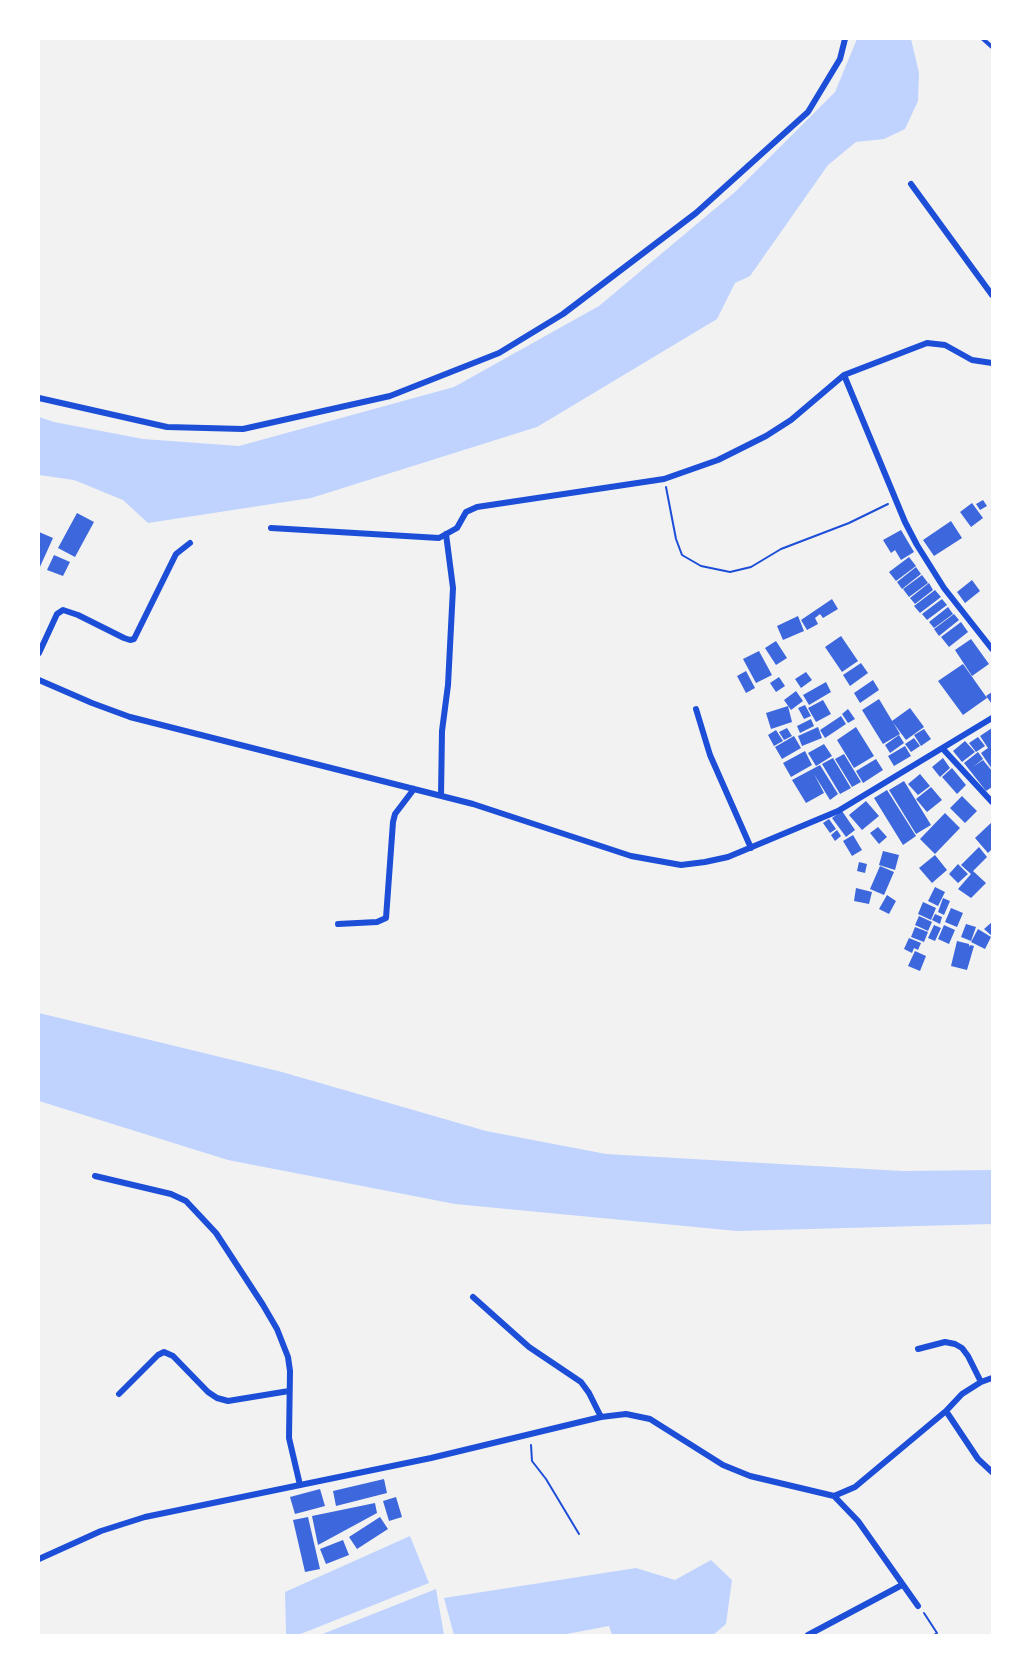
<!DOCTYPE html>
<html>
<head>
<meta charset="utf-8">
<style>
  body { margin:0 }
  #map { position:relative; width:1031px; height:1674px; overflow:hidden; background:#f2f2f2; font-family:Lato,sans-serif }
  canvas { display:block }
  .frame { position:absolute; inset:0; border:40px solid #fff; pointer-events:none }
</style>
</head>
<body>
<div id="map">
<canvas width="1031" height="1674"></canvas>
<div class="frame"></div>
</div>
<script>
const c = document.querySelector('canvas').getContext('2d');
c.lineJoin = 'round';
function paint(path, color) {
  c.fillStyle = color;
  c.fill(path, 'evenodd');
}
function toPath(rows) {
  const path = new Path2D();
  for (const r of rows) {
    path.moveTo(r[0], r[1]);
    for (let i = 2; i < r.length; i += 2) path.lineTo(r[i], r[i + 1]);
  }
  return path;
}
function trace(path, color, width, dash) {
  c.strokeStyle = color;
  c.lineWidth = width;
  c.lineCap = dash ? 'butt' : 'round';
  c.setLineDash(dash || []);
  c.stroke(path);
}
const water = toPath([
  [857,39,911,39,919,73,918,101,905,129,884,139,856,142,828,165,750,276,735,283,717,319,537,427,311,498,148,523,123,500,74,480,39,475,39,417,54,422,143,439,239,446,454,387,599,306,735,192,835,92],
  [39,1013,282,1072,486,1131,606,1154,902,1171,992,1170,992,1224,737,1231,455,1204,228,1160,39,1101],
  [410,1536,429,1583,298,1635,286,1635,285,1592],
  [711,1560,732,1580,726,1624,713,1635,612,1635,609,1626,561,1635,454,1635,444,1598,636,1568,675,1580],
  [436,1589,444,1635,320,1635]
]);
const building = toPath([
  [983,500,987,506,980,510,976,504],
  [972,503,983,518,971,527,960,512],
  [77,513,94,522,75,557,58,548],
  [951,521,962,538,934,556,923,540],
  [901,530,914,552,901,560,895,550,891,553,883,540],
  [39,532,53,538,39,569],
  [54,555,70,562,63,576,47,570],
  [909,557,916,566,896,581,889,572],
  [916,567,921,574,902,589,897,582],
  [922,575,928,583,909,597,903,589],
  [972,580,980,591,965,603,957,592],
  [929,583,933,590,915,604,910,598],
  [935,590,941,597,920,613,914,606],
  [832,599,838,609,823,618,820,614,815,618,818,624,807,630,801,620],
  [942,599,947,605,927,620,922,614],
  [948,607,953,614,934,628,929,622],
  [954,614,959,620,939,636,934,629],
  [798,616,804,631,783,640,777,626],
  [961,622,968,632,949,647,941,637],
  [841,636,858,661,842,672,825,647],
  [971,639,989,664,972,676,955,650],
  [776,641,787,658,776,665,765,648],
  [759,651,772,675,756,683,743,659],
  [861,663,868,673,850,686,843,675],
  [963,664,987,698,963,715,938,681],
  [746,671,755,688,746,693,737,676],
  [806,672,812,680,801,688,795,679],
  [779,677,785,686,776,692,770,683],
  [873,680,879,690,860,703,854,693],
  [826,682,831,692,809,705,803,695],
  [796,691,803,701,791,710,784,700],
  [992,692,992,704,986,696],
  [879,699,900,734,883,744,862,710],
  [823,700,831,714,816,722,808,708],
  [805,705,811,716,804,719,798,708],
  [788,706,792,722,771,729,766,713],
  [910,708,924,727,906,740,892,721],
  [848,709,855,719,848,723,842,714],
  [841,716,846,724,825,738,820,730],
  [811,719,814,726,800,733,797,726],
  [818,727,822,738,802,746,798,736],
  [856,727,874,756,854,768,837,740],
  [787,728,792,736,784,740,779,732],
  [992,728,992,769,981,753,988,748,980,736],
  [924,729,931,739,921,746,914,735],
  [776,730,783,741,774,746,768,735],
  [899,735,904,743,890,753,885,745],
  [794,736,801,748,782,759,775,747],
  [978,737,985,746,976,752,969,743],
  [914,738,920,746,911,752,905,744],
  [965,741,975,752,962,762,953,751],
  [824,744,832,756,816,766,808,753],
  [905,746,911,756,894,766,888,756],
  [805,751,812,765,791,777,783,763],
  [978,752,983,759,973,767,983,760,992,771,992,787,986,791,964,763],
  [844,754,861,782,852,787,835,759],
  [833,758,851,788,840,794,822,764],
  [943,758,950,768,940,777,932,767],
  [876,759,883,770,863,783,856,771],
  [820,765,838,794,830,800,814,774,824,793,806,803,792,780],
  [952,768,966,785,957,794,942,777],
  [920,774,930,786,918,795,908,784],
  [904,781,931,825,916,834,889,790],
  [931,787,942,800,927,812,916,799],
  [887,790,916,836,903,845,874,798],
  [962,796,977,811,965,823,950,808],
  [866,801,879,816,862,830,849,815],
  [842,811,855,830,846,837,832,818],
  [945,813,960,828,935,854,920,839],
  [829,819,836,829,830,833,823,823],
  [992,822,992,849,988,853,975,838],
  [878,827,887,837,879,844,870,833],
  [837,830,841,836,835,841,831,835],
  [853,835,862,850,852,856,843,841],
  [979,847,987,857,973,871,986,883,971,898,958,889,971,874,961,865],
  [883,851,899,855,895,870,879,865],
  [935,855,947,870,932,883,919,868],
  [859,862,867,864,865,873,857,871],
  [958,864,968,874,958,883,949,874],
  [880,866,894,872,884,895,870,889],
  [935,887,945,892,938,906,928,901],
  [856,888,872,892,869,904,854,901],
  [887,895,896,901,889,914,879,909],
  [943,898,950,901,944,915,938,912],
  [923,902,936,908,931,920,918,914],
  [951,908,963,913,957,927,945,922],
  [935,914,942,917,940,924,932,920],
  [919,916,932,922,928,931,915,925],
  [992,922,992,936,984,929],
  [966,924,976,927,971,941,961,937],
  [934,925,941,928,935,941,928,938],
  [944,925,955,930,949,944,938,939],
  [915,927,928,932,924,942,911,937],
  [978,929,991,937,985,949,971,942],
  [909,938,921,943,918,950,914,948,912,953,904,949],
  [957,941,969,944,969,947,970,945,974,946,967,970,951,966],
  [915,951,926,956,920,971,908,966],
  [384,1479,387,1493,336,1506,333,1491],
  [320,1489,325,1506,295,1514,290,1497],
  [396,1497,402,1517,389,1521,383,1501],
  [375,1503,377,1513,318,1545,312,1516],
  [308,1517,320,1569,305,1572,293,1520],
  [380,1517,388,1529,357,1549,349,1537],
  [343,1540,349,1555,326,1564,320,1549]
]);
const path = toPath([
  [666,487,676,539,682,555,701,566,730,572,751,567,781,549,849,523,888,504],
  [531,1445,532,1461,546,1479,579,1534],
  [924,1613,937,1633,934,1635]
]);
const service = toPath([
  [983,39,992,47]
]);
const minor = toPath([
  [911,184,992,295],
  [844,375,905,522,917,545,944,588,992,649],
  [39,398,167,427,243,429,390,396,499,353,563,314,696,213,808,112,840,59,845,39],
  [271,528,439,538,457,528,466,512,477,507,664,479,718,460,766,436,791,420,844,375,927,343,945,345,972,360,992,363],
  [39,653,57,614,63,610,78,615,124,638,130,640,134,639,176,554,190,543],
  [39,680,92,703,130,717,473,804,631,856,681,865,705,862,728,857,838,811,992,718],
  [696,709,710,755,751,848],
  [943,749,992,802],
  [441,796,442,731,448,685,453,588,446,534],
  [338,924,377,922,386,918,393,822,395,814,414,789],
  [95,1176,171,1194,186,1201,216,1233,263,1305,277,1329,288,1357,290,1371,289,1438,300,1485],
  [473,1297,529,1347,581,1382,589,1393,601,1417],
  [918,1349,945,1342,955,1344,962,1348,968,1356,981,1382],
  [119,1394,158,1355,164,1352,173,1356,208,1392,217,1398,228,1401,289,1391],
  [946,1411,978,1459,992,1472],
  [834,1496,855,1487,946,1411,962,1394,981,1382,992,1378],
  [39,1559,101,1531,145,1517,431,1458,601,1417,626,1414,650,1419,723,1465,750,1476,834,1496,858,1521,918,1606],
  [808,1635,902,1585]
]);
paint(water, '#bfd3fe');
paint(building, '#3d67dc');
trace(path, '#1d4ed8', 2);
trace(service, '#1d4ed8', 4);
trace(minor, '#1d4ed8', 6);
</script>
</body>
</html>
